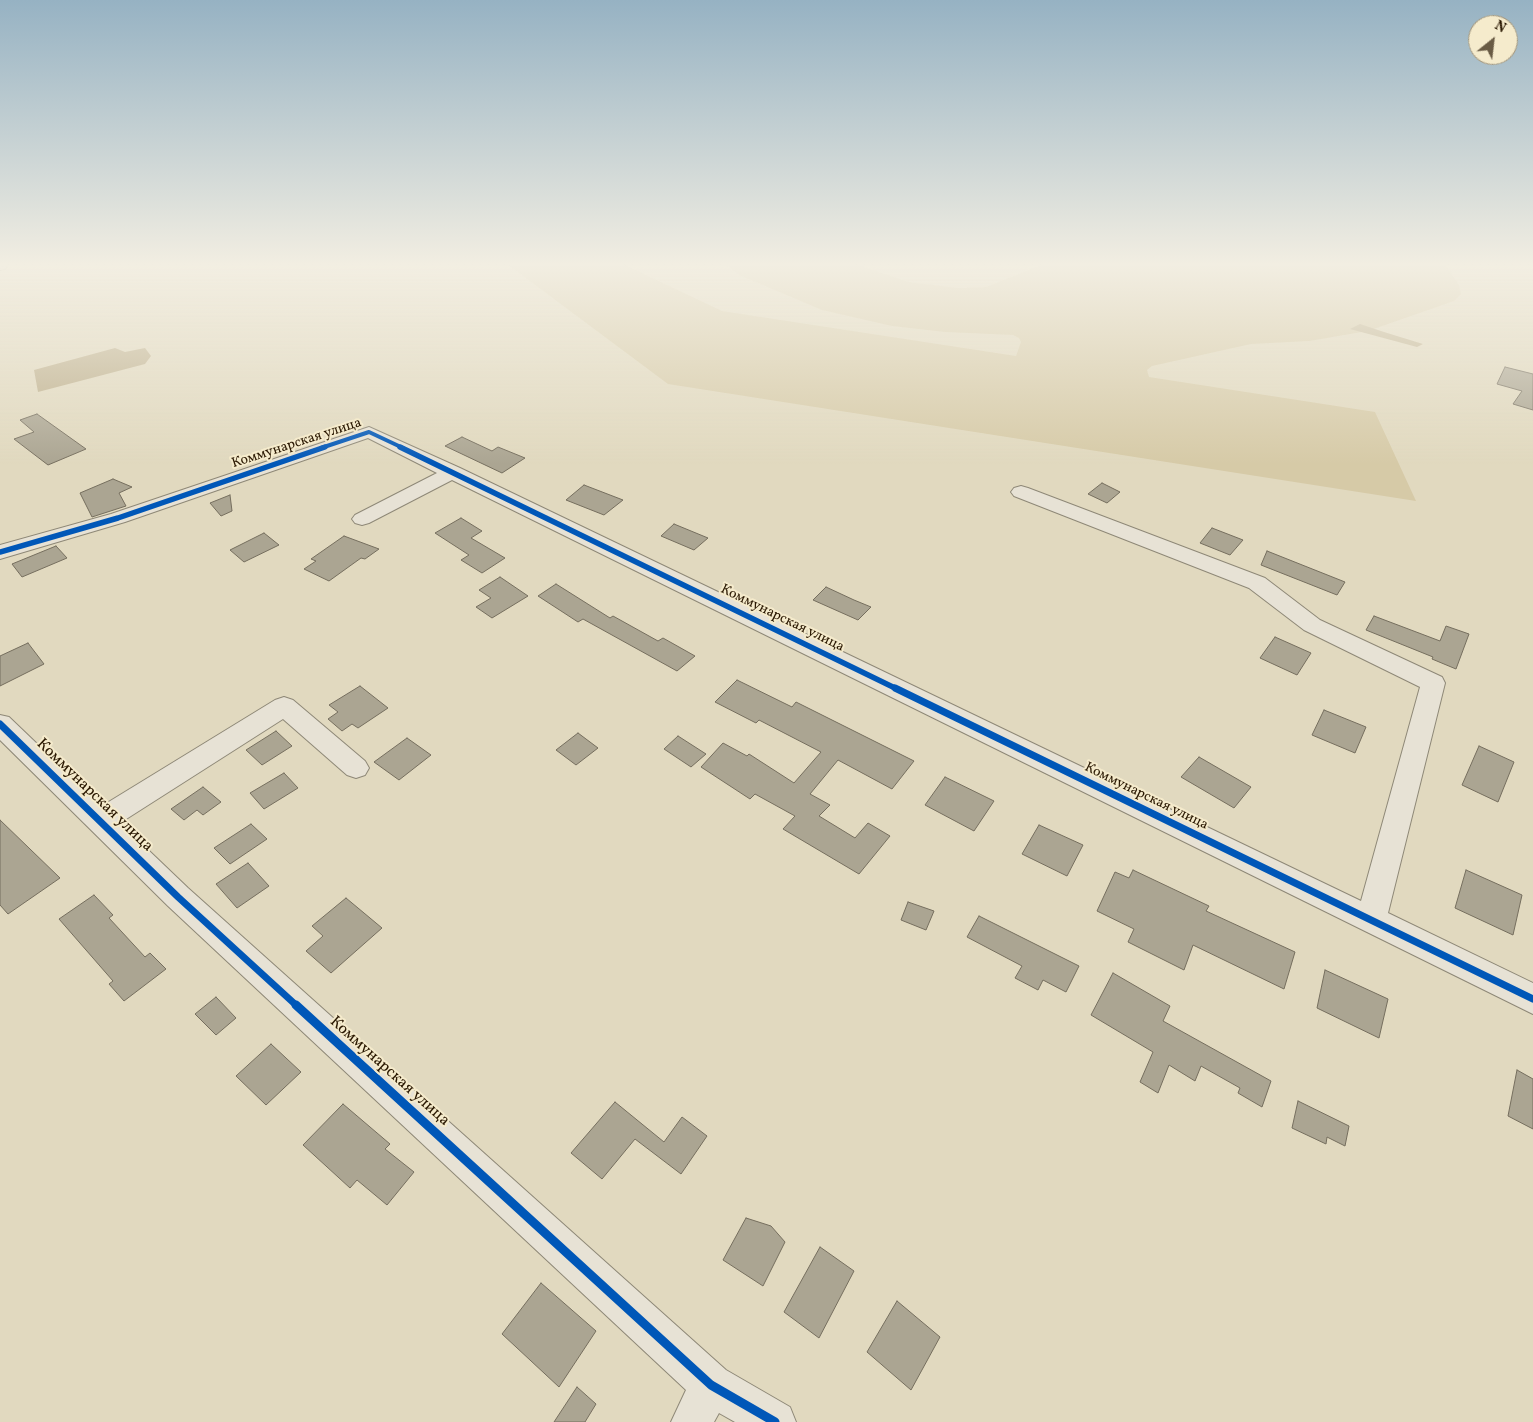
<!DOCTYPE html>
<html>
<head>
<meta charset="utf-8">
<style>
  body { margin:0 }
  #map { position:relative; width:1533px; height:1422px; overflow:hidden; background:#e1d9bf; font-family:Vollkorn,serif }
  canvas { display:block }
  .north { position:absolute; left:1468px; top:15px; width:50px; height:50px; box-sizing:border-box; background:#f5ebcc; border:1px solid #a3967b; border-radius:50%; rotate:29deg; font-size:14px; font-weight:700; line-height:20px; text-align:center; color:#291701 }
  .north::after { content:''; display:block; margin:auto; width:18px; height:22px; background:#695b44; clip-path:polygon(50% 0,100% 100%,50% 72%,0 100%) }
</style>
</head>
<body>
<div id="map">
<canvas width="1533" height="1422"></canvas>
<div class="north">N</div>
</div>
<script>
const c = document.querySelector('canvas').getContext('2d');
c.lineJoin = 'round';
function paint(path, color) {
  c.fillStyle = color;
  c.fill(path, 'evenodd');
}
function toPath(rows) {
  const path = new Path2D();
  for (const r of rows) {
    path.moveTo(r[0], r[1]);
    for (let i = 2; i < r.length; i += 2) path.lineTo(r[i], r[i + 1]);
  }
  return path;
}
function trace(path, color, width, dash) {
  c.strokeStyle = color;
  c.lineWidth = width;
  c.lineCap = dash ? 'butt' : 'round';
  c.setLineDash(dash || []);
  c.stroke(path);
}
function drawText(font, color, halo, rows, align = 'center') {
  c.font = font + ' Vollkorn,serif';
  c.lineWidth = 4;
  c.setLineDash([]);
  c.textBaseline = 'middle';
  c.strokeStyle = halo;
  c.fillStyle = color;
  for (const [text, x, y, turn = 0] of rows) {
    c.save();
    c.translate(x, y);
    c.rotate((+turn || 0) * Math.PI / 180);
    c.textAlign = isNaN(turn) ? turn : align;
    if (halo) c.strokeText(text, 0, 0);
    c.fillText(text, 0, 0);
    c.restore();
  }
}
const green = toPath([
  [507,264,623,264,722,311,1016,356,1021,342,1019,338,1013,335,945,332,892,326,822,310,739,275,725,264,855,264,909,282,958,288,986,287,1043,264,1445,264,1459,285,1461,294,1454,301,1368,331,1309,341,1251,344,1152,366,1147,370,1149,377,1375,412,1416,501,668,384]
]);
const water = toPath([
  [1360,324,1384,332,1423,344,1417,347,1350,329],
  [115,348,125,352,145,348,151,356,145,364,38,392,34,370]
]);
const building = toPath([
  [1505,367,1533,374,1533,410,1513,404,1522,391,1497,384,1505,367],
  [37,414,86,449,48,465,14,439,34,432,20,420,37,414],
  [462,437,492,451,498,447,525,458,502,473,445,446,462,437],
  [113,479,132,487,119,493,126,506,92,517,80,493,113,479],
  [1102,483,1120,492,1107,503,1088,494,1102,483],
  [584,485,623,500,604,515,566,500,584,485],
  [230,495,232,511,221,516,210,503,230,495],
  [461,518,482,531,471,538,505,558,482,573,461,560,469,555,435,533,461,518],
  [674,524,708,538,694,550,661,536,674,524],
  [1212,528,1243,540,1230,555,1200,543,1212,528],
  [264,533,279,545,244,562,230,550,264,533],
  [344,536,379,549,365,559,361,558,329,581,304,569,316,561,311,559,344,536],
  [56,546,67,558,22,577,12,564,56,546],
  [1267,551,1345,582,1337,595,1261,565,1267,551],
  [500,577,528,596,492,618,476,607,491,598,479,590,500,577],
  [556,584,610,618,613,616,658,641,663,638,695,656,677,671,583,619,578,622,538,596,556,584],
  [826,587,854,600,871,607,858,620,813,600,826,587],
  [1374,616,1440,641,1446,626,1469,634,1456,669,1432,659,1433,657,1366,630,1374,616],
  [1275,637,1311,653,1297,675,1260,658,1275,637],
  [28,643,44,664,0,686,0,656,28,643],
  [737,680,792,707,796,702,914,761,892,789,838,760,810,794,830,805,819,816,855,838,868,823,890,836,859,874,783,829,795,816,755,794,750,799,701,767,723,743,747,756,749,754,794,783,821,752,759,720,756,723,715,702,737,680],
  [360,686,388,708,358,728,352,724,342,731,328,719,338,712,329,705,360,686],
  [1324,710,1366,727,1355,753,1312,735,1324,710],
  [276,731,292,746,262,765,246,750,276,731],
  [578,733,598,748,576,765,556,750,578,733],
  [678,736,706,754,691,767,664,749,678,736],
  [407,738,431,755,399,780,374,762,407,738],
  [1479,746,1514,762,1498,802,1462,785,1479,746],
  [1199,757,1251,787,1234,808,1181,777,1199,757],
  [284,773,298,788,264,809,250,793,284,773],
  [945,777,994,801,974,831,925,805,945,777],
  [203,787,221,802,203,815,197,810,184,820,171,809,203,787],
  [0,820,60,878,8,914,0,905,0,820],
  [251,824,267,839,230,864,214,848,251,824],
  [1039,825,1083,845,1067,876,1022,854,1039,825],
  [248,863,269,886,237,908,216,884,248,863],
  [1133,870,1209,906,1206,911,1295,952,1284,989,1193,945,1184,970,1128,942,1134,929,1097,911,1115,872,1129,878,1133,870],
  [1466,870,1522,895,1513,935,1455,908,1466,870],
  [94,895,113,915,109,918,145,957,150,953,166,969,124,1001,109,984,113,981,59,919,94,895],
  [346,898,382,928,331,973,306,951,323,936,312,926,346,898],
  [908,902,934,911,926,930,901,920,908,902],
  [979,916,1079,966,1066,992,1043,980,1038,990,1015,978,1022,966,967,937,979,916],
  [1325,970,1388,999,1379,1038,1317,1008,1325,970],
  [1113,973,1170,1006,1163,1021,1271,1081,1262,1107,1238,1093,1240,1088,1201,1066,1195,1081,1169,1065,1158,1093,1140,1082,1153,1052,1091,1015,1113,973],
  [216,997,236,1018,216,1035,195,1014,216,997],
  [271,1044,301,1072,266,1105,236,1076,271,1044],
  [1517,1070,1533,1079,1533,1129,1508,1116,1517,1070],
  [1298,1101,1349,1126,1345,1146,1327,1137,1326,1144,1292,1128,1298,1101],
  [615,1102,664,1142,682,1117,707,1136,681,1174,635,1139,602,1179,571,1153,615,1102],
  [343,1104,390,1144,385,1149,414,1172,387,1205,357,1180,350,1188,303,1145,343,1104],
  [746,1218,771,1226,785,1242,763,1286,723,1260,746,1218],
  [820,1247,854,1271,819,1338,784,1312,820,1247],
  [541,1283,596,1331,559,1387,502,1334,541,1283],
  [897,1301,940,1337,911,1390,867,1352,897,1301],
  [577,1387,596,1404,585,1422,554,1422,577,1387]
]);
const minor = toPath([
  [0,264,8,264,5,269,0,270,0,264],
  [369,427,460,468,1361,901,1420,687,1304,630,1249,588,1014,496,1011,492,1014,488,1021,486,1028,488,1265,578,1320,620,1442,677,1445,683,1388,913,1533,983,1533,1014,452,480,369,523,362,525,355,523,352,519,355,515,437,473,368,438,125,522,0,559,0,545,111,514,369,427],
  [284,697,293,700,365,761,369,768,365,775,356,778,347,775,283,719,120,823,188,888,726,1370,790,1407,796,1422,735,1422,719,1413,714,1422,671,1422,686,1390,168,906,0,740,0,715,9,717,102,806,275,700,284,697]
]);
const cyclewayFar3 = toPath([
  [321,448,369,432,403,448]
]);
const cyclewayFar2 = toPath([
  [400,447,897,689],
  [0,552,118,518,325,447]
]);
const cyclewayFar1 = toPath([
  [895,688,1533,999],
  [0,724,178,897,297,1006]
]);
const cycleway = toPath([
  [296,1005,711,1385,775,1422]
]);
const streetNames = [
  ["Коммунарская улица",297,444,-18],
  ["Коммунарская улица",782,619,26],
  ["Коммунарская улица",1146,797,26]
];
const nearStreetnames = [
  ["Коммунарская улица",94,796,44],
  ["Коммунарская улица",389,1072,42]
];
paint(green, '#d6caa7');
paint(water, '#bcae8b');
paint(building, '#aba592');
trace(building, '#756e5e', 1);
trace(minor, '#8e8877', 2);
paint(minor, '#e7e2d5');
trace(cyclewayFar3, '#0057b8', 4);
trace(cyclewayFar2, '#0057b8', 5.5);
trace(cyclewayFar1, '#0057b8', 7);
trace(cycleway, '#0057b8', 9);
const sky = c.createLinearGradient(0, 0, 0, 464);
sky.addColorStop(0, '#96b2c3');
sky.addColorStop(0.57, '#f2eee2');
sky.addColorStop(1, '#f2eee200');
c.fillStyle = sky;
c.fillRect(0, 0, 1533, 464);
drawText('14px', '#291701', '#f5ebcc', streetNames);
drawText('16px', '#291701', '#f5ebcc', nearStreetnames);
</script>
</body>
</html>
